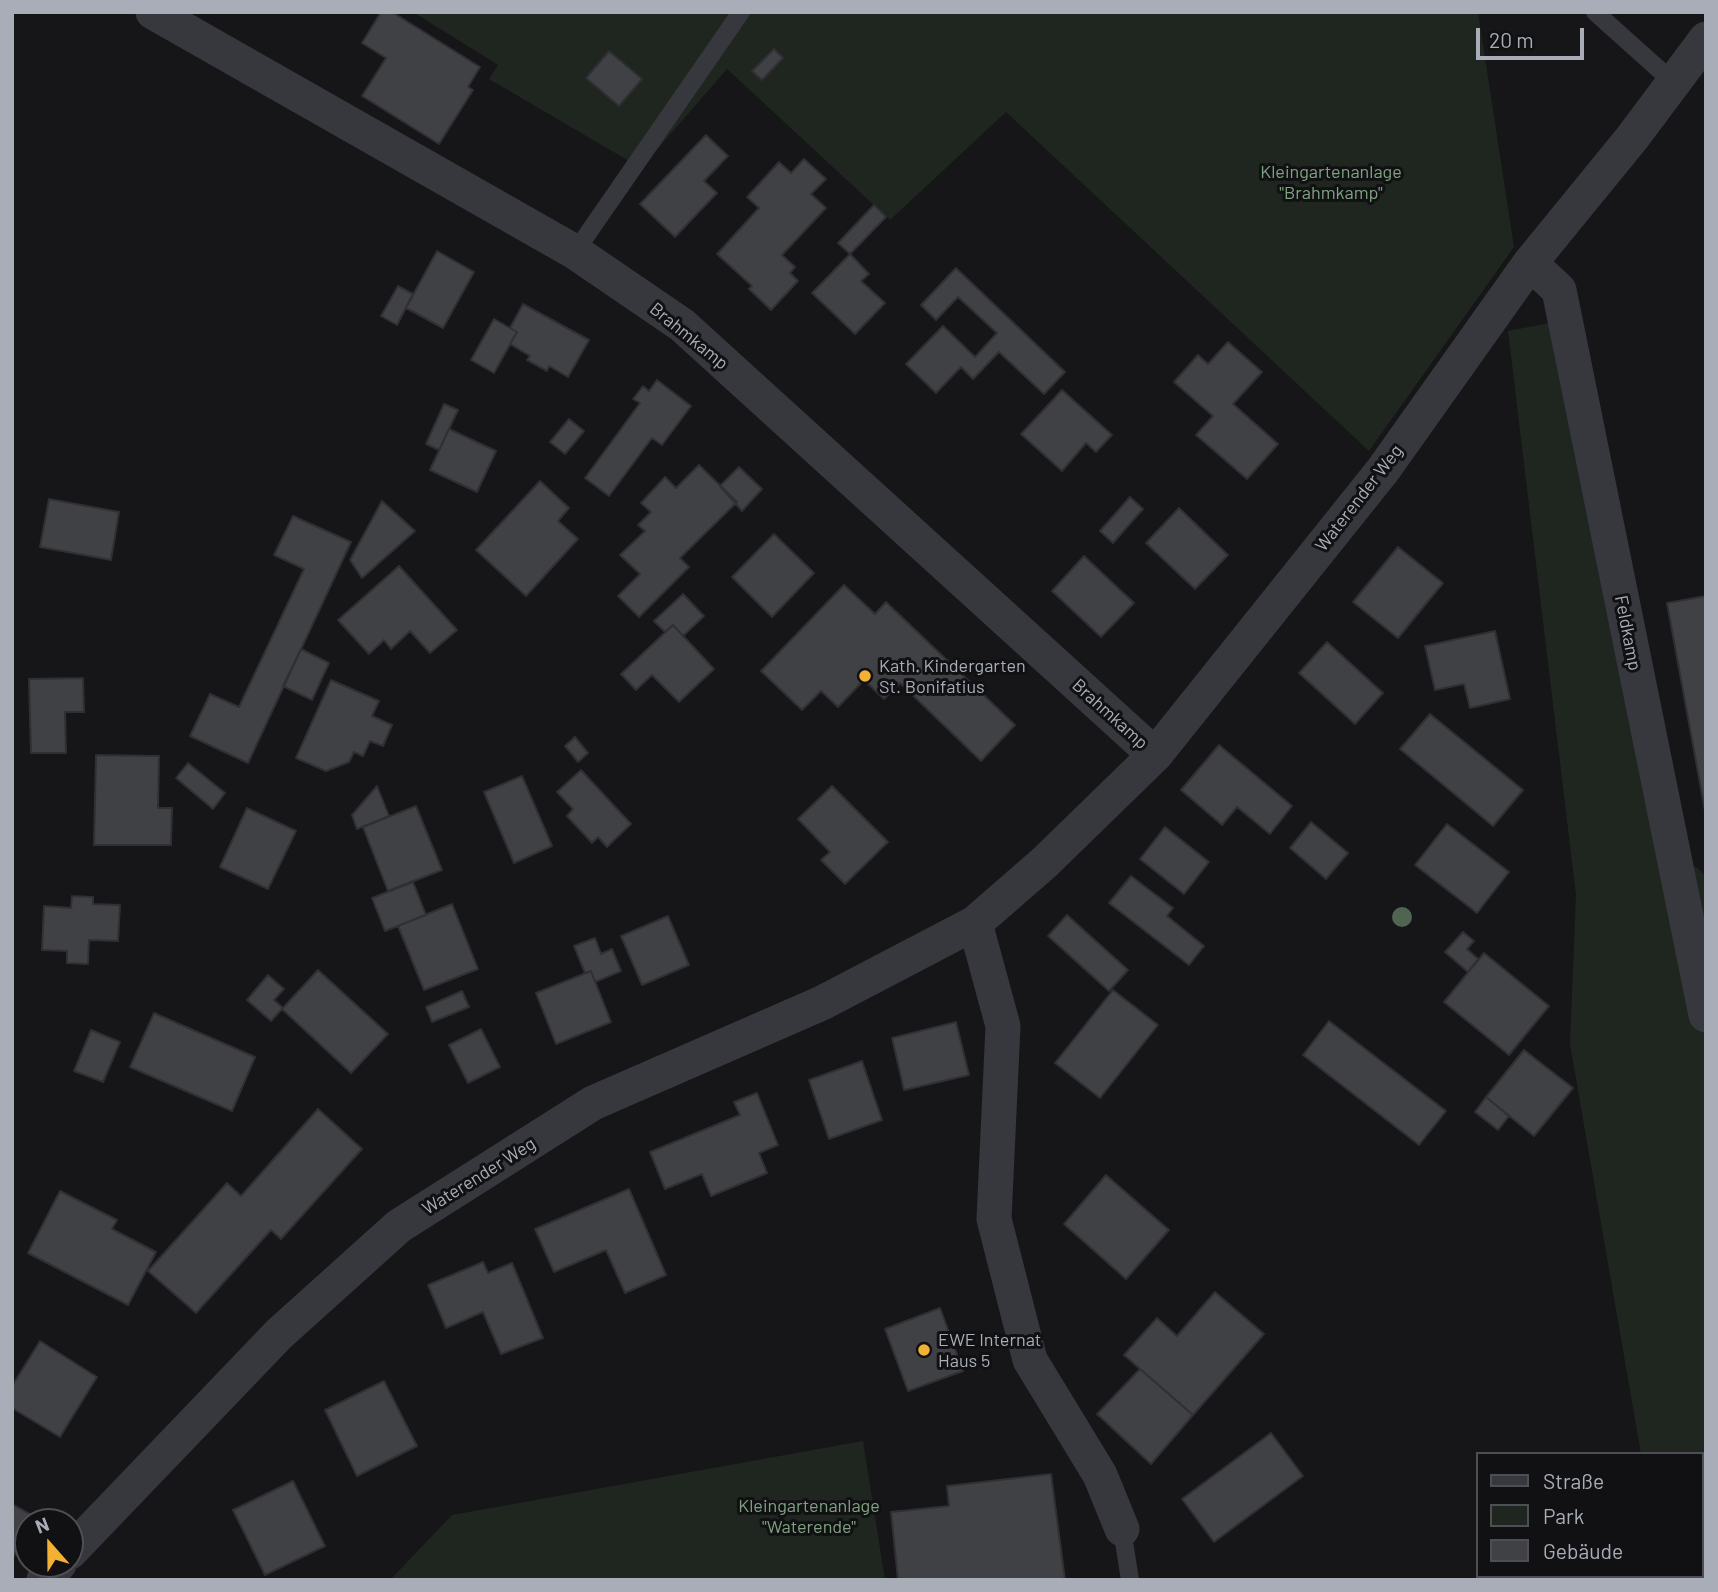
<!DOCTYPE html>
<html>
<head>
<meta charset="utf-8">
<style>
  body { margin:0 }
  #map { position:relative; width:1718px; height:1592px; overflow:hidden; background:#161618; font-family:Barlow,sans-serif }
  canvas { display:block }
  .frame { position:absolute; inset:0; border:14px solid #a8adb8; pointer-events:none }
  .legend { position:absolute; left:1476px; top:1452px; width:228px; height:126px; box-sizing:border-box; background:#111113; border:2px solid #4d4f55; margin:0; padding:9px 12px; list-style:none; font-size:21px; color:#a8adb8 }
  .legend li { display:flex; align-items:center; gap:14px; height:35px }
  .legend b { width:35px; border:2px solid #4d4f55 }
  .north { position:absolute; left:14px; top:1508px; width:70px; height:70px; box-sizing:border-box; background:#111113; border:2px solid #4d4f55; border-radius:50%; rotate:339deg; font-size:19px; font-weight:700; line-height:28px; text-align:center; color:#a8adb8 }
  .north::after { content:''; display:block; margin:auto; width:24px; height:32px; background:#f2b134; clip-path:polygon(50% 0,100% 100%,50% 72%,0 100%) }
  .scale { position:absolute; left:1476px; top:28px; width:108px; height:32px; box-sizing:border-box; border:4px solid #a8adb8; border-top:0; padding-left:9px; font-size:21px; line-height:24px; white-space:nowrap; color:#a8adb8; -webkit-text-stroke:5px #111113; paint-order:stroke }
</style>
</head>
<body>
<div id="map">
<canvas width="1718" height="1592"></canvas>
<div class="frame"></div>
<ul class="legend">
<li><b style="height:9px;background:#37383d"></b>Straße</li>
<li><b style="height:19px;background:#1e261f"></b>Park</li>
<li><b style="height:19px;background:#404145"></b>Gebäude</li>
</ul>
<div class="north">N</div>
<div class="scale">20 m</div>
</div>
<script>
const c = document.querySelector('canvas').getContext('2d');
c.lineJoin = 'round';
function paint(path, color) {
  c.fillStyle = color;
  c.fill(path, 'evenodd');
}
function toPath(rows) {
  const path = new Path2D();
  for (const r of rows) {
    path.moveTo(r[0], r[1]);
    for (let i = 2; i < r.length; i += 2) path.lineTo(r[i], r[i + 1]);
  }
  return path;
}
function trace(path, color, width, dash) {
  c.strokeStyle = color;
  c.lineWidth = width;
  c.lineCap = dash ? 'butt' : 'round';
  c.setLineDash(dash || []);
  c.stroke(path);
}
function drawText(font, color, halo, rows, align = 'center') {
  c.font = font + ' Barlow,sans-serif';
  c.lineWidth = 6;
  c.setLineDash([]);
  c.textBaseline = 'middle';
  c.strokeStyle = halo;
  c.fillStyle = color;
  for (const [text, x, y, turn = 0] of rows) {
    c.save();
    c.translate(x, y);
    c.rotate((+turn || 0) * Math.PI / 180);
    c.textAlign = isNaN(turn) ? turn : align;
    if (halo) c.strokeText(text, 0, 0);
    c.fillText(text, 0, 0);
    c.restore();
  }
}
const green = toPath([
  [413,12,1478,12,1514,247,1369,451,1006,112,890,220,727,69,641,168,489,79,498,65],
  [1554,322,1668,871,1696,867,1706,876,1706,1580,1671,1580,1670,1576,1702,1576,1702,1454,1641,1454,1570,1044,1576,895,1508,331],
  [863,1441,885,1580,390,1580,452,1515]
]);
const building = toPath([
  [381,12,392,12,480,67,468,87,473,90,439,144,362,96,386,58,362,43,381,12],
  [774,49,783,58,762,80,752,71,774,49],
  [609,51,642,79,619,106,586,78,609,51],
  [706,135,728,156,704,181,717,193,675,237,640,204,706,135],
  [804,159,826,179,811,194,826,208,782,255,795,267,790,273,798,281,771,310,749,289,752,286,717,254,759,208,747,197,779,162,791,173,804,159],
  [874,205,886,217,850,254,838,243,874,205],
  [437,251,474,272,443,328,406,308,437,251],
  [850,254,869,274,861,281,885,303,855,334,812,293,850,254],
  [956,268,1065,372,1044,394,999,352,973,379,961,367,936,393,906,364,943,326,975,357,997,333,958,297,936,320,921,305,956,268],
  [398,286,413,294,397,325,381,316,398,286],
  [523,304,589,340,568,377,549,366,547,371,527,360,530,356,510,344,517,332,510,328,523,304],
  [494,319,517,332,494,373,471,360,494,319],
  [1228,342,1262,372,1233,404,1278,444,1247,479,1196,435,1213,416,1174,382,1198,355,1208,364,1228,342],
  [657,380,691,406,662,445,652,438,609,496,585,478,640,403,633,399,643,386,649,391,657,380],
  [1062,390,1112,435,1096,452,1086,443,1062,471,1021,434,1062,390],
  [444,404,458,410,439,450,426,444,444,404],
  [569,419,584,431,565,454,550,442,569,419],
  [449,429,496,451,477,492,430,470,449,429],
  [699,465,737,502,680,558,689,567,639,617,618,596,640,574,620,555,645,531,638,525,651,512,641,503,665,477,676,488,699,465],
  [739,467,762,489,742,511,720,486,739,467],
  [540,481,569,508,558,521,578,539,526,596,476,550,540,481],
  [1130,497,1143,509,1113,543,1100,531,1130,497],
  [49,499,119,512,111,560,40,547,49,499],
  [382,501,415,531,362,578,350,560,382,501],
  [1179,508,1228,555,1195,589,1146,543,1179,508],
  [293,516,351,542,248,763,190,736,210,694,239,707,304,569,274,555,293,516],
  [774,534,814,573,772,617,732,577,774,534],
  [1398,547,1443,583,1398,638,1353,602,1398,547],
  [1084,556,1134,603,1101,637,1052,591,1084,556],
  [399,566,457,630,430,653,410,631,391,649,384,640,369,654,338,620,399,566],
  [844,585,875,614,886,602,1015,725,981,761,900,683,884,699,864,680,838,707,821,691,802,710,761,671,844,585],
  [683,594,704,616,683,636,673,625,665,632,654,621,683,594],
  [1706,596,1706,816,1667,603,1706,596],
  [673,625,714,669,679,702,652,675,636,690,621,674,673,625],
  [1495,631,1510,699,1470,708,1464,684,1435,690,1425,646,1495,631],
  [1327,642,1383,693,1355,724,1299,673,1327,642],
  [301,649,329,663,312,700,283,686,301,649],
  [83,678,84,712,65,712,66,753,31,753,29,679,83,678],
  [331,680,379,701,372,716,392,725,383,746,370,741,363,756,354,752,349,762,326,771,296,758,331,680],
  [1430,714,1523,790,1493,826,1400,749,1430,714],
  [575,737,588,753,578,762,565,746,575,737],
  [1219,745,1292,806,1270,834,1237,807,1222,825,1181,790,1219,745],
  [96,755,159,756,158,808,172,808,171,845,94,845,96,755],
  [188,763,225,793,213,809,176,778,188,763],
  [581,770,631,824,607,847,598,837,592,843,567,816,573,809,557,792,581,770],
  [522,776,552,846,514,863,484,792,522,776],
  [377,786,389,816,357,829,352,815,377,786],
  [832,786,888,842,845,884,821,860,830,852,798,819,832,786],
  [416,806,442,870,388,891,363,827,416,806],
  [247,808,296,831,268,889,220,867,247,808],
  [1311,822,1348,853,1326,879,1290,848,1311,822],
  [1447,824,1509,872,1477,913,1415,865,1447,824],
  [1165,827,1209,862,1184,894,1140,859,1165,827],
  [1131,876,1173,908,1167,916,1204,946,1189,965,1109,903,1131,876],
  [413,882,426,915,385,931,372,898,413,882],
  [72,896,93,897,93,904,120,905,118,941,89,940,88,964,67,963,67,951,42,950,44,906,71,908,72,896],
  [452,904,478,969,424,990,398,926,452,904],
  [1067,915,1128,970,1109,991,1048,936,1067,915],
  [668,916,689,965,642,985,621,936,668,916],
  [1463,932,1474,941,1467,949,1478,959,1468,972,1445,952,1463,932],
  [595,938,601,954,612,949,621,971,595,982,591,971,585,973,574,946,595,938],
  [1484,953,1549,1006,1509,1055,1444,1002,1484,953],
  [318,970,388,1034,351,1073,282,1009,318,970],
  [591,971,611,1022,556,1044,536,993,591,971],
  [268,975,284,989,274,1000,283,1008,271,1021,247,1000,268,975],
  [1113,990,1158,1025,1100,1098,1055,1063,1113,990],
  [462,991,469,1007,432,1022,426,1007,462,991],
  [154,1013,255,1057,232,1111,130,1067,154,1013],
  [1329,1021,1446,1111,1419,1145,1303,1055,1329,1021],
  [956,1022,969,1075,904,1090,892,1038,956,1022],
  [481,1029,500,1067,468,1083,449,1045,481,1029],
  [91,1030,120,1042,103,1082,74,1071,91,1030],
  [1524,1050,1573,1088,1534,1136,1486,1097,1524,1050],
  [862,1061,882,1120,829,1139,809,1080,862,1061],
  [757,1093,778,1145,759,1153,767,1173,711,1196,702,1174,665,1189,650,1152,740,1115,734,1102,757,1093],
  [1486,1097,1509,1116,1498,1130,1475,1112,1486,1097],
  [318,1109,362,1149,281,1239,271,1230,196,1313,148,1271,227,1183,241,1196,318,1109],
  [1106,1175,1169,1230,1126,1279,1064,1224,1106,1175],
  [629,1189,666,1275,625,1293,606,1250,554,1272,535,1229,629,1189],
  [60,1191,117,1220,112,1229,156,1252,128,1305,28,1253,60,1191],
  [483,1262,488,1273,512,1263,543,1338,501,1354,483,1312,446,1328,428,1285,483,1262],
  [1215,1292,1264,1334,1193,1415,1124,1355,1157,1318,1177,1336,1215,1292],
  [940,1308,963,1371,908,1391,885,1329,940,1308],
  [40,1341,97,1377,60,1437,12,1408,12,1386,40,1341],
  [1140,1369,1193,1415,1151,1464,1097,1414,1140,1369],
  [384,1381,417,1446,357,1476,325,1410,384,1381],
  [1271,1433,1303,1476,1214,1542,1182,1499,1271,1433],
  [1051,1474,1065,1580,898,1580,891,1512,949,1506,947,1486,1051,1474],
  [293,1481,325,1546,265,1575,233,1510,293,1481],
  [12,1504,37,1518,34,1522,28,1522,28,1533,12,1559,12,1504]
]);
const lane = toPath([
  [1595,12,1673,82],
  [575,252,741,12],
  [1122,1529,1130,1580]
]);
const street = toPath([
  [153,12,575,252,682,325,1155,755],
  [1530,263,1559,290,1706,1015],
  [975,923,1003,1026,994,1219,1030,1360,1100,1475,1122,1529],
  [70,1552,279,1334,399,1226,593,1103,822,1003,975,923,1044,863,1155,755,1383,470,1530,263,1632,138,1706,39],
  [44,1580,59,1564]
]);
const trees = [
  [1402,917]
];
const markers = [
  [865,676,7,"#f2b134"],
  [924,1350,7,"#f2b134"]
];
const parkNames = [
  ["Kleingartenanlage",1331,172],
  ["\"Brahmkamp\"",1331,193],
  ["Kleingartenanlage",809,1506],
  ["\"Waterende\"",809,1527]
];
const streetNames = [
  ["Brahmkamp",689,336,39],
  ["Waterender Weg",1359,498,-52],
  ["Feldkamp",1628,633,79],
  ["Brahmkamp",1110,714,42],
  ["Waterender Weg",479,1176,-32]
];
const poiNames = [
  ["Kath. Kindergarten",879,666],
  ["St. Bonifatius",879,687],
  ["EWE Internat",938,1340],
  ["Haus 5",938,1361]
];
paint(green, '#1e261f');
paint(building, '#404145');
trace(building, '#303034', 2);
trace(lane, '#37383d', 18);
trace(street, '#37383d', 35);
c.fillStyle = '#506452';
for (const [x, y] of trees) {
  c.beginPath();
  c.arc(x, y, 10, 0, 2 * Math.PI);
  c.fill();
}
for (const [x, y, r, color] of markers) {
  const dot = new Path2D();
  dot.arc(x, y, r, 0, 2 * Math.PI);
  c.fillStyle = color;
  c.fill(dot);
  trace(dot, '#111113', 2.5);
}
drawText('18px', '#7fa381', '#111113', parkNames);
drawText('18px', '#a8adb8', '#111113', streetNames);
drawText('18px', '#a8adb8', '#111113', poiNames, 'left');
</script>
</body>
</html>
